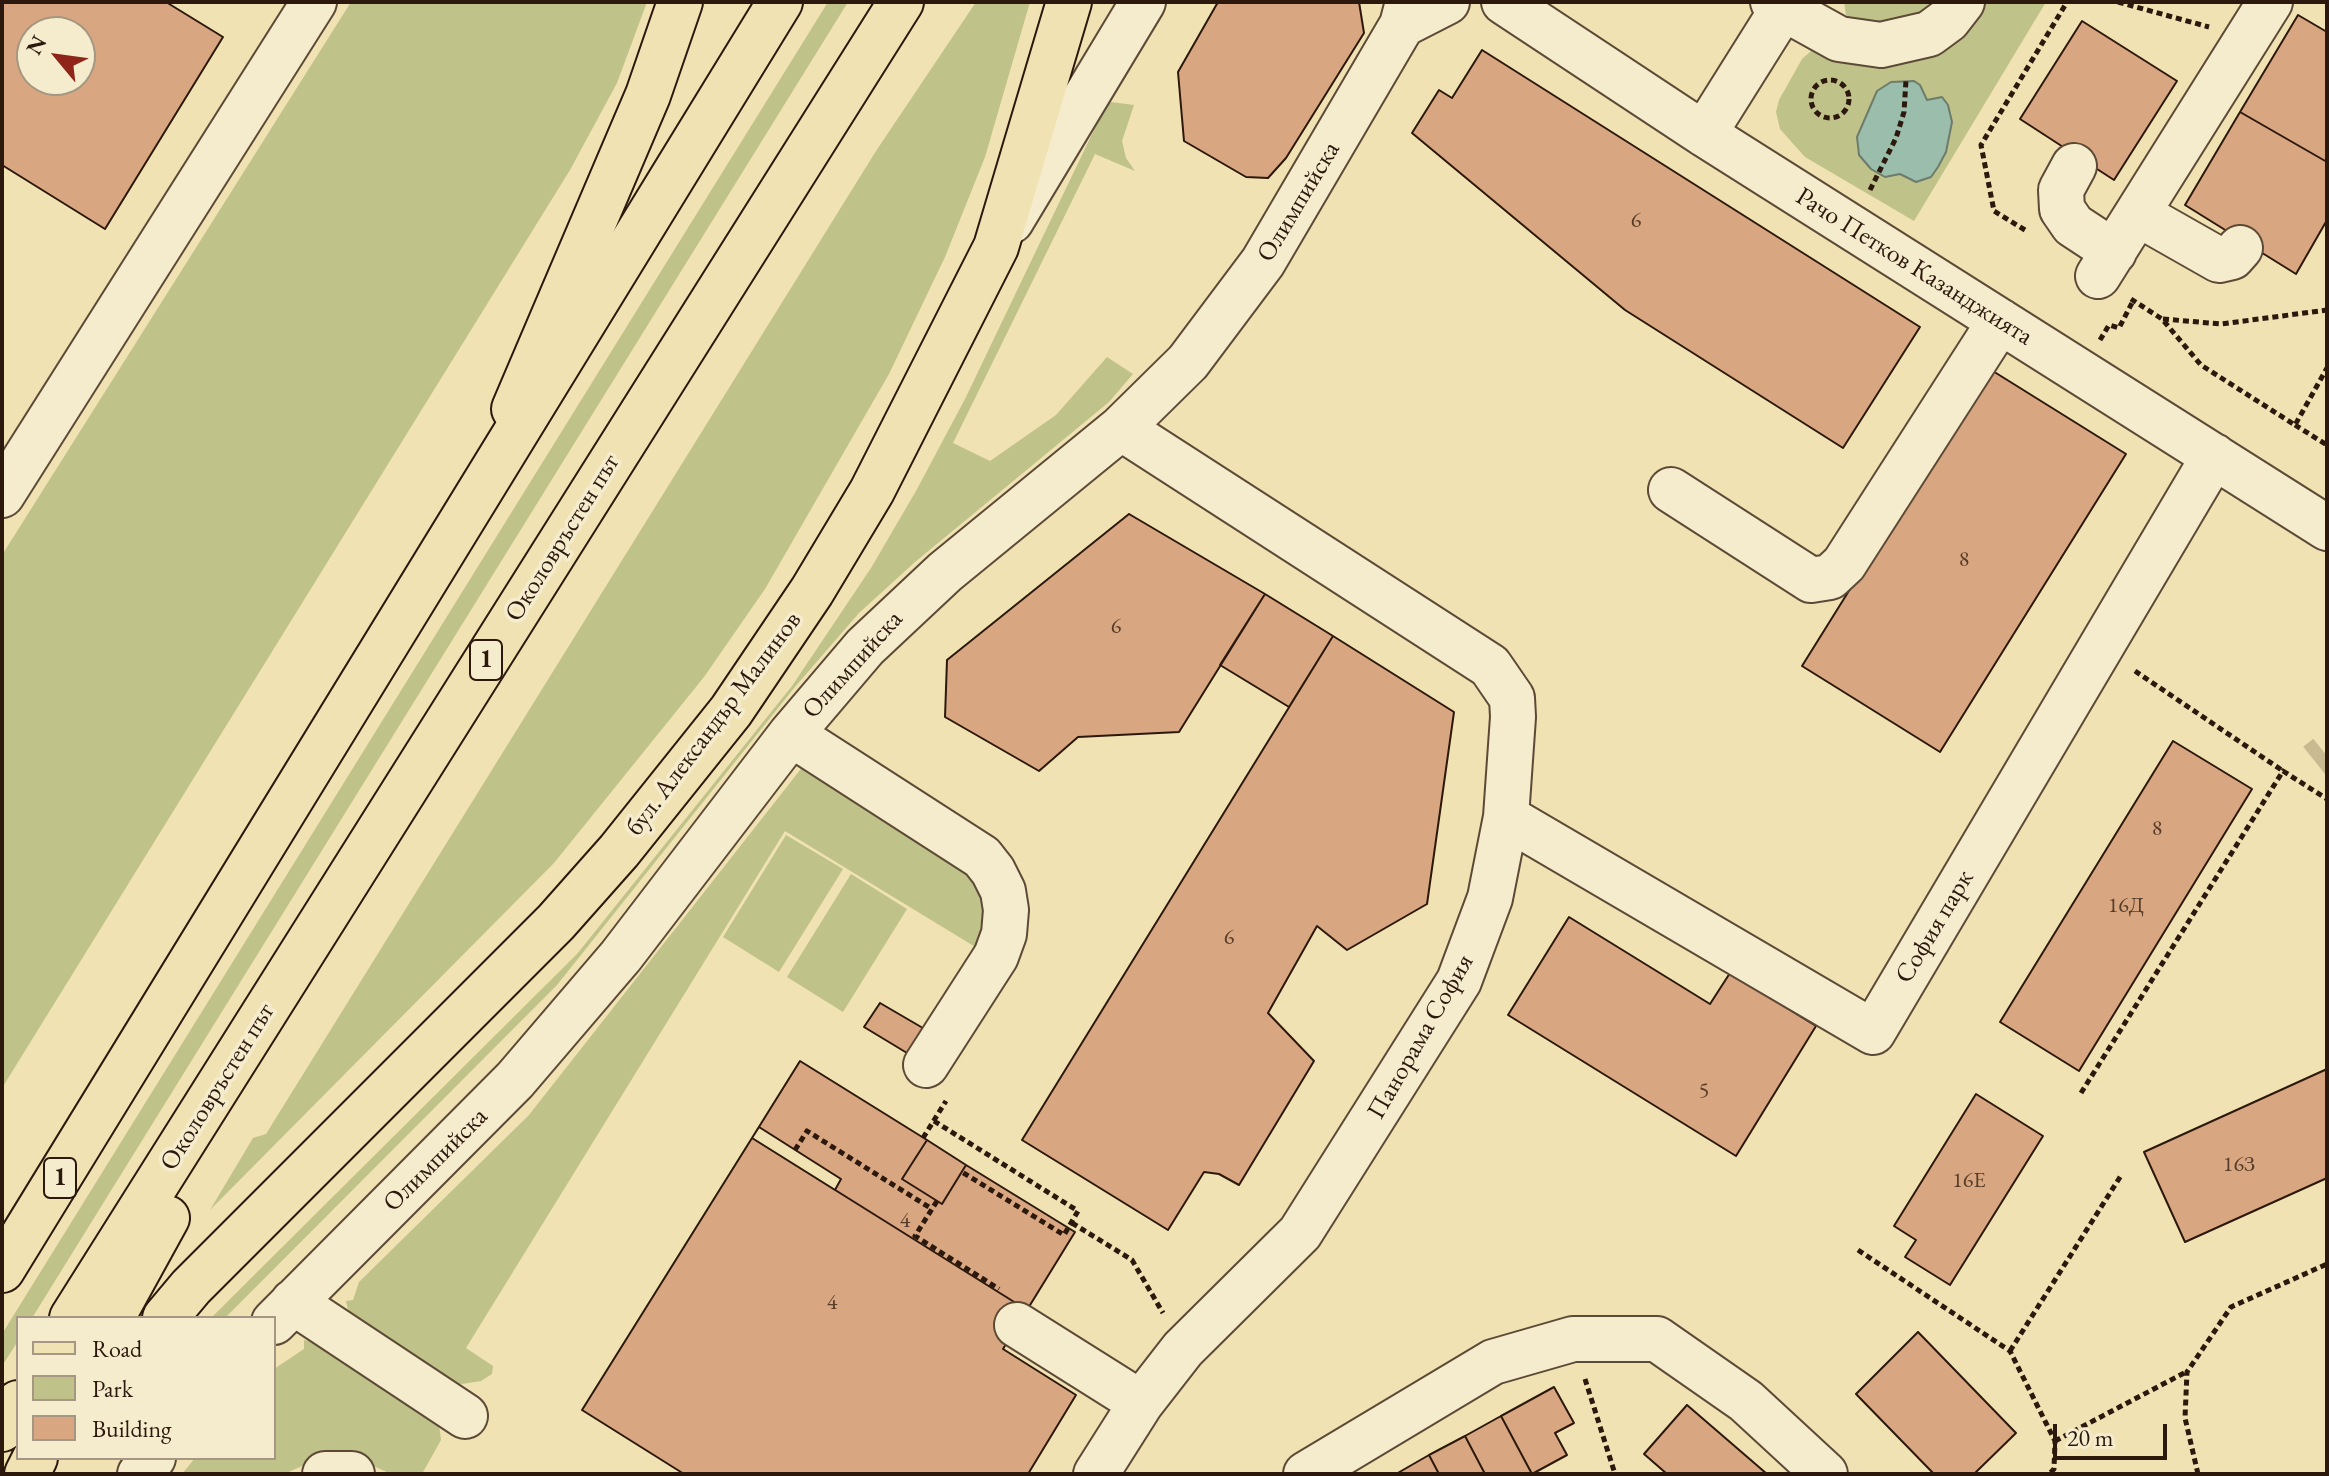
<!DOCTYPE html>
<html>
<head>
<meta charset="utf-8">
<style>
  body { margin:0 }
  #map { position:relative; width:2329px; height:1476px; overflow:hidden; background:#f0e2b3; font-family:"EB Garamond",serif }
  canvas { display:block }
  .frame { position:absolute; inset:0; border:4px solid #2c180d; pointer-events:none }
  .legend { position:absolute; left:16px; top:1316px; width:260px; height:144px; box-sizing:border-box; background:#f5ecce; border:2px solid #a59781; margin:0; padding:10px 14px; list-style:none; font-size:24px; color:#2c180d }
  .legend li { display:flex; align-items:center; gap:16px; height:40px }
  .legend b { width:40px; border:2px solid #a59781 }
  .north { position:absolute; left:16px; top:16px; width:80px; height:80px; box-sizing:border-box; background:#f5ecce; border:2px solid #a59781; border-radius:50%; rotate:299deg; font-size:22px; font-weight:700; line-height:32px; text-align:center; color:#2c180d }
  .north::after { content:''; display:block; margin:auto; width:28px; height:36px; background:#8f2418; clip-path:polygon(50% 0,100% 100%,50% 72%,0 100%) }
  .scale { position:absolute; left:2053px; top:1424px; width:114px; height:36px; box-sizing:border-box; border:4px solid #2c180d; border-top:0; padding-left:10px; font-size:24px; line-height:28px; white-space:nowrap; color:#2c180d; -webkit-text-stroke:6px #f5ecce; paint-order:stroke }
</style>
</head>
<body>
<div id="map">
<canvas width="2329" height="1476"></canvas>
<div class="frame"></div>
<ul class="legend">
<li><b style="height:10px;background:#f0e2b3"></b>Road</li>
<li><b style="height:22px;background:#bfc289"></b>Park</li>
<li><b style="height:22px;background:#d8a781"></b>Building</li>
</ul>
<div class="north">N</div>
<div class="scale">20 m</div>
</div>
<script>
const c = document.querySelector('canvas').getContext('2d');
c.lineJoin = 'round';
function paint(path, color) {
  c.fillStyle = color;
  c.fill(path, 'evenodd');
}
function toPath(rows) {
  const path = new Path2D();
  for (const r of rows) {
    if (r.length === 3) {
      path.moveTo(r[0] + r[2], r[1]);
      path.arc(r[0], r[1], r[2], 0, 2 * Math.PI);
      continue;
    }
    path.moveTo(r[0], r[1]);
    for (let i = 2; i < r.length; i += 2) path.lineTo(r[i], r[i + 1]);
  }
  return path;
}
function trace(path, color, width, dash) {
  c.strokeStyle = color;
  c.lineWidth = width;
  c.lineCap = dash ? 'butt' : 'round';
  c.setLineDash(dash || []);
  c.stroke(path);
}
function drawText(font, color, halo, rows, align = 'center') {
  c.font = font + ' "EB Garamond",serif';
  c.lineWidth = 7;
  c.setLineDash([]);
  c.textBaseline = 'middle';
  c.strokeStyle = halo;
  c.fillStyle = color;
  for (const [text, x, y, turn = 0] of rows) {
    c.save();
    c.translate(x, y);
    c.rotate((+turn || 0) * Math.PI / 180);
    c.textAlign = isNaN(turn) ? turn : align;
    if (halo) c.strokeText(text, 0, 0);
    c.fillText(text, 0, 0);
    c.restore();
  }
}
const green = toPath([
  [351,2,647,2,617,83,570,170,2,1088,2,555],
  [828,2,848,2,32,1318,18,1318,18,1341,2,1366,2,1334],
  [976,2,1030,2,985,157,945,257,889,374,765,589,704,677,554,863,210,1210,253,1138,266,1134,876,151],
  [1844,2,1945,2,1940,11,1874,31,1846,15],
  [1978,2,2046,2,1914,221,1805,157,1780,129,1776,112,1779,100,1802,59,1811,51,1864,66,1897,63],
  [1111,102,1134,105,1122,141,1126,158,1135,171,1095,154,953,443,990,461,1056,415,1107,357,1133,374,1109,402,915,562,859,613,794,688,557,985,225,1318,211,1318,577,954,792,686,871,568,916,491,965,399,1105,107],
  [804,765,961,864,981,886,987,915,977,948,785,831,466,1348,493,1366,492,1374,481,1381,455,1385,349,1315,346,1301,353,1300,359,1282,529,1115],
  [786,835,843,869,779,972,723,937],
  [851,874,907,909,843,1012,787,977],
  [304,1340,317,1343,439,1424,441,1440,422,1474,391,1474,367,1463,309,1463,284,1474,182,1474,195,1458,274,1458,274,1369,304,1349]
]);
const water = toPath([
  [1914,81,1920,85,1927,100,1942,97,1948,105,1952,122,1946,152,1938,167,1931,177,1916,182,1900,174,1885,177,1871,169,1859,155,1857,137,1877,91,1891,82,1914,81]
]);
const building = toPath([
  [2,2,166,2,223,37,105,229,2,165,2,2],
  [32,32,80,32,80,80,32,80,32,32],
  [1218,2,1359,2,1364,33,1286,158,1268,178,1246,177,1184,141,1178,72,1218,2],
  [2298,15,2327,32,2327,162,2240,112,2298,15],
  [2082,21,2177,81,2114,180,2020,119,2082,21],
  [1482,50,1920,327,1843,448,1625,310,1412,133,1439,90,1452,98,1482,50],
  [2240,112,2327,162,2327,220,2296,274,2185,205,2240,112],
  [1988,368,2126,454,1940,752,1802,666,1988,368],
  [1129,514,1265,594,1179,732,1078,737,1039,771,945,717,947,660,1129,514],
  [1265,594,1333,636,1289,707,1220,665,1265,594],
  [1333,636,1454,712,1427,904,1347,950,1317,926,1268,1013,1314,1061,1239,1185,1219,1174,1204,1172,1168,1230,1022,1140,1333,636],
  [2173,741,2252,789,2079,1071,2000,1022,2173,741],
  [1569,917,1710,1004,1730,973,1816,1026,1736,1156,1508,1015,1569,917],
  [880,1003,928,1031,912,1056,864,1027,880,1003],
  [800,1061,927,1140,902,1179,942,1204,966,1165,1075,1232,1027,1310,752,1138,800,1061],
  [2327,1069,2327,1178,2185,1242,2144,1152,2327,1069],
  [1976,1094,2043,1136,1950,1285,1905,1257,1916,1240,1894,1226,1976,1094],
  [759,1127,841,1179,835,1190,752,1138,759,1127],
  [752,1138,1027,1310,1003,1349,1076,1395,1028,1474,684,1474,582,1410,752,1138],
  [927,1140,966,1165,942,1204,902,1179,927,1140],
  [1918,1332,2016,1433,1974,1474,1934,1474,1856,1394,1918,1332],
  [1554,1387,1574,1423,1555,1433,1567,1455,1532,1474,1501,1416,1554,1387],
  [1687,1405,1767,1474,1667,1474,1644,1454,1687,1405],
  [1501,1416,1532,1474,1485,1474,1465,1436,1501,1416],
  [1465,1436,1485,1474,1439,1474,1429,1455,1465,1436],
  [1429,1455,1439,1474,1396,1474,1429,1455]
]);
const minorTunnel = toPath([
  [2317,764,2327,756]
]);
const path = toPath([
  [2118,2,2209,27],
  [1830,99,19],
  [1870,190,1896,138,1904,112,1906,80],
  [2025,230,1994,211,1981,145,2067,2],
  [2131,299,2162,319,2201,365,2295,425,2327,368],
  [2163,319,2221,324,2327,310],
  [2100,340,2109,325,2119,328,2133,301],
  [2295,425,2327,445],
  [2135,671,2283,771],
  [2081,1093,2283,771,2327,799],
  [934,1121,1078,1211,1064,1235,962,1172],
  [923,1138,946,1101],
  [795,1150,807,1131,932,1209],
  [937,1201,915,1236,999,1289],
  [1072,1223,1132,1260,1163,1313],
  [1858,1250,2010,1351,2055,1441,2054,1469,2049,1474],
  [2010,1351,2122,1174],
  [1585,1379,1615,1474],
  [2055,1441,2186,1372],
  [2198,1474,2185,1418,2187,1372,2231,1307,2327,1264]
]);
const minor = toPath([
  [1504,2,1704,134,2327,528],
  [1783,8,1839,39,1881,45,1929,34,1948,20,1962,2],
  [1402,25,1447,2],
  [1704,134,1783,8,1773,2],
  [2074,166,2061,190,2062,209,2073,225,2114,252],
  [2138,214,2219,260,2232,257,2240,248],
  [1011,221,1143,2],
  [2098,276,2270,2],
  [1671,490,1811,580,1830,577,1844,564,2000,321],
  [2,495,314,2],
  [791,734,982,857,993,871,1003,891,1006,910,1004,934,996,956,926,1065],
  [1506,817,1873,1032,2214,456],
  [293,1302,465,1416],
  [274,1322,515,1080,621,956,791,734,865,647,945,572,1121,428,1188,362,1263,262,1402,25,1408,2],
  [1017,1325,1141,1403],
  [140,1474,153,1458],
  [325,1474,352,1474],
  [1096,1474,1141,1403,1183,1349,1300,1233,1459,981,1490,898,1506,817,1513,717,1512,698,1490,666,1121,428],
  [1306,1474,1493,1362,1573,1339,1657,1339,1746,1401,1825,1474]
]);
const major = toPath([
  [514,409,648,95,680,2],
  [165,1318,191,1287,556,922,619,851,731,711,812,591,872,491,996,247,1069,2]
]);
const highway = toPath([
  [2,1270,780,2],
  [72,1318,901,2],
  [112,1318,167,1218],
  [2,1429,18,1403],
  [27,1474,35,1458]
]);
const numberNames = [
  ["6",1636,221],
  ["8",1964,560],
  ["6",1116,627],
  ["8",2157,829],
  ["16Д",2126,906],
  ["6",1229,938],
  ["5",1704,1091],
  ["16З",2239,1165],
  ["16Е",1969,1181],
  ["4",905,1221],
  ["4",832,1303]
];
const shields = [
  [486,660,32],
  [60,1178,32]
];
const shieldNames = [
  ["1",486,660],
  ["1",60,1178]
];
const streetNames = [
  ["Олимпийска",1299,202,-59],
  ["Рачо Петков Казанджията",1914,267,32],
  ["Околовръстен път",563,538,-58],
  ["Олимпийска",853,665,-48],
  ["бул. Александър Малинов",714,724,-53],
  ["София парк",1935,927,-59],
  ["Панорама София",1421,1037,-60],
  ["Околовръстен път",218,1087,-58],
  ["Олимпийска",436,1160,-45]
];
paint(green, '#bfc289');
paint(water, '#9abeab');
trace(water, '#6e7c6c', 2);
paint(building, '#d8a781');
trace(building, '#2c180d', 2);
trace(minorTunnel, '#c9ba92', 44, [44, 22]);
trace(minor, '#5d4a36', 48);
trace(major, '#2c180d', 48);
trace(highway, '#2c180d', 48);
trace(path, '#2c180d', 5, [6, 4]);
trace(minor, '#f5ecce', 44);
trace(major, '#f0e2b3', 44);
trace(highway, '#f0e2b3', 44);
drawText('22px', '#573c2a', null, numberNames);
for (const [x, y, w] of shields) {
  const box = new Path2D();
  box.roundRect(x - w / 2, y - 20, w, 40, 6);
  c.fillStyle = '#f5ecce';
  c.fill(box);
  trace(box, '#2c180d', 2);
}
drawText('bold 24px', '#2c180d', null, shieldNames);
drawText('26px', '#2c180d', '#f5ecce', streetNames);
</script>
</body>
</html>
